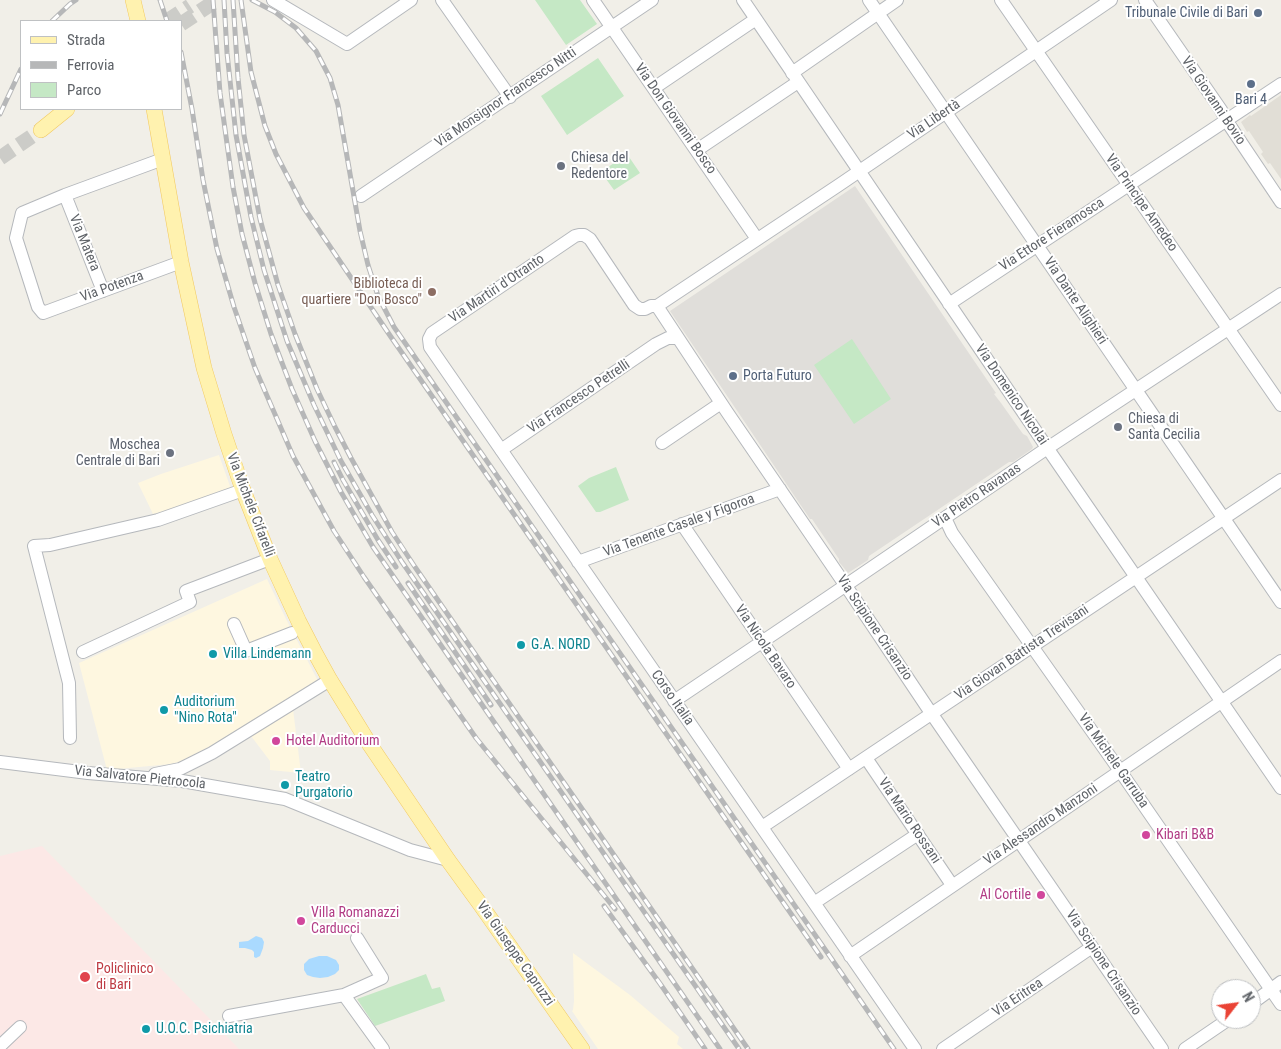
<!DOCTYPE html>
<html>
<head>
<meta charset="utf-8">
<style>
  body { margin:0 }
  #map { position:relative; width:1281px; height:1049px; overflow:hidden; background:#f1efe8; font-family:"Roboto Condensed",sans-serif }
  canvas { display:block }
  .legend { position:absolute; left:20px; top:20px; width:162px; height:90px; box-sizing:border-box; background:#fff; border:1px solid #bfc1c3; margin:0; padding:6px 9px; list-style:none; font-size:15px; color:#5f6368 }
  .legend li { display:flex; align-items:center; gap:10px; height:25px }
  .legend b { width:25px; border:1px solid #bfc1c3 }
  .north { position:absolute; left:1211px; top:979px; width:50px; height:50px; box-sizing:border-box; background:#fff; border:1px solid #bfc1c3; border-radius:50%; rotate:60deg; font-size:14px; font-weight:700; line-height:20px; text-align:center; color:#5f6368 }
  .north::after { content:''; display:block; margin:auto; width:18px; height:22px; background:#ea4335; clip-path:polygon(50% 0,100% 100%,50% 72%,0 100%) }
</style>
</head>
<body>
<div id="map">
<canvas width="1281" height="1049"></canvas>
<ul class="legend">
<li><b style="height:6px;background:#fff2af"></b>Strada</li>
<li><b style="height:6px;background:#b6b7b8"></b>Ferrovia</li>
<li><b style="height:14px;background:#c5e8c5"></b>Parco</li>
</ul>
<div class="north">N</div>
</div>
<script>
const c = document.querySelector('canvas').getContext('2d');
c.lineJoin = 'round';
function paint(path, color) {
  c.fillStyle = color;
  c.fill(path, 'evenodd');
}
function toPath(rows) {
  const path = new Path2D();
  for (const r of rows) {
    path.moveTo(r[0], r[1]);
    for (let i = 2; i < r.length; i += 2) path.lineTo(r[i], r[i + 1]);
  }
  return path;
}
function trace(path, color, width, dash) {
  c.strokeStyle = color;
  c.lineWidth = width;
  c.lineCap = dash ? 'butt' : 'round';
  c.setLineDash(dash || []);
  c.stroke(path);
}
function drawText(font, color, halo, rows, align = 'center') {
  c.font = font + ' "Roboto Condensed",sans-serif';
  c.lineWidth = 4;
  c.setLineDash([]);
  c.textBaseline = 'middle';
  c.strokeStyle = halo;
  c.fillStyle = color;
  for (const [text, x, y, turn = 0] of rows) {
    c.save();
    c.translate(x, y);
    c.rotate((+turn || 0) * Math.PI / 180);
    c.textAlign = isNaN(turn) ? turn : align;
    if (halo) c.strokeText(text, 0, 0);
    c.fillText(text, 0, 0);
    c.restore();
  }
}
const commercial = toPath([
  [219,455,231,489,172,509,153,514,138,483,161,474],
  [267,579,286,619,318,681,225,738,188,759,171,764,107,770,79,663],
  [293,709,301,773,270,770,270,761,251,736],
  [573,953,630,995,679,1037,677,1044,683,1049,598,1049,572,1011,573,1010,574,1001]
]);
const industrial = toPath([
  [855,186,996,393,994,394,1001,403,1023,434,1027,436,1033,447,1032,449,1013,462,1009,462,869,556,868,560,848,573,839,562,839,559,812,519,810,519,670,311]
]);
const education = toPath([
  [1281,95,1281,179,1270,163,1268,164,1261,154,1263,152,1249,131,1247,132,1241,122,1250,115,1251,116]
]);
const medical = toPath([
  [42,846,239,1049,0,1049,0,856]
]);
const green = toPath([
  [535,0,580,0,597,24,566,45],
  [598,58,624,96,567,135,541,96],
  [627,154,640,173,614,190,601,172],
  [852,339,891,399,854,424,814,365],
  [616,467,629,500,600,512,596,512,578,486,589,478],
  [426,974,432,989,440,987,445,1001,375,1026,357,999]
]);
const water = toPath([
  [256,936,262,938,264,942,263,948,260,956,256,958,254,957,254,952,252,950,245,948,239,948,239,942,248,941],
  [319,956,327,956,336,960,339,965,339,970,335,974,328,977,320,978,313,977,307,975,304,970,304,964,309,959]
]);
const majorTunnel = toPath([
  [167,21,190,6],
  [181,24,217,0],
  [0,158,41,130]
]);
const minor = toPath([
  [273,0,347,44,411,0],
  [442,0,510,97],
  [593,0,757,239],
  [743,0,1048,449,1281,788],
  [869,0,1281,602],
  [1001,0,1281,405],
  [1145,0,1221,110,1226,120,1281,202],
  [792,73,897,0],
  [654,88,756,19],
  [697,150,798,82],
  [163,159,65,195,22,213,16,238,38,307,43,313,181,262],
  [65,195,103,291],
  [361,196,652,0],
  [949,304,1281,84],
  [657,306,651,306,645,309,640,309,634,305,590,239,584,235,579,235,575,236,432,333,429,339,430,347,915,1049],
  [657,306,727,412,846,586,927,707,1162,1049],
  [657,306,839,185,1111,0],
  [662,443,721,403],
  [501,450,656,344,668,338,678,338],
  [945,518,952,533,1125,778,1281,1004],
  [682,524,849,769],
  [578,562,780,489],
  [234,624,246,651,292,633],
  [83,652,190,602,186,591,270,559],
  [674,701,830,596,1040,453,1281,294],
  [70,738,69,683,34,546,50,545,158,520,243,490],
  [866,758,952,885],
  [0,762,88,773,182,781,285,799,410,850,448,860],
  [155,774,180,769,212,753,330,680],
  [762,827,1281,480],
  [814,903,918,834],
  [850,956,1281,661],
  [344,995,383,1049],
  [1251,1004,1281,982],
  [229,1016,344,995,382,978,357,938],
  [0,1046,20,1027],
  [943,1049,1092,947],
  [1185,1049,1229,1019]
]);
const major = toPath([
  [133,0,138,21],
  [154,109,181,262,204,368,224,434,243,490,270,559,299,622,314,651,330,680,370,745,448,860,480,904,582,1049],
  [41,130,67,109]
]);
const rail = toPath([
  [160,0,167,21],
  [213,0,220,93,233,187,242,234,255,283,271,334,292,389,315,441,341,492,373,547,720,1049],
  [224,0,227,53,236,135,251,217,264,270,287,341,314,405,341,461,372,515,402,562,739,1049],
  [233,0,238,78,244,135,260,219,278,285,295,334,317,389,335,427,351,458,392,532,415,567,748,1049],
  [241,0,251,72,265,126,276,154,304,208,391,337,821,957],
  [252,0,275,12,296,28,316,51,330,78,338,105,360,231,368,265,378,296,394,327,894,1049],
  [52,21,70,4,76,0],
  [181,52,192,109,203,180,217,249,234,307,255,368,293,456,334,531,364,577,476,738,615,909],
  [0,114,21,69],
  [334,462,343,480,378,540,396,567],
  [408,583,491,705],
  [604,906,661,985,705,1049]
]);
const markers = [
  [1258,13,5,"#5c6f8a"],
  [1251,84,5,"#5c6f8a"],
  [561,166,5,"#6b7280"],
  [432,292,5,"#8d6e63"],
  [733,376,5,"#5c6f8a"],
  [1118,427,5,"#6b7280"],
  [170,453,5,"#6b7280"],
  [521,645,5,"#0f9aa8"],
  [213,654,5,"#0f9aa8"],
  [164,710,5,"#0f9aa8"],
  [276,741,5,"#d1479c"],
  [285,785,5,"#0f9aa8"],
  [1146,835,5,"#d1479c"],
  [1041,895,5,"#d1479c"],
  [301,921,5,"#d1479c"],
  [85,977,6,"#e0444e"],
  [146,1029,5,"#0f9aa8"]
];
const serviceNames = [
  ["Tribunale Civile di Bari",1248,13],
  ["Bari 4",1251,100,"center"],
  ["Porta Futuro",743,376,"left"]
];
const streetNames = [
  ["Via Monsignor Francesco Nitti",506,98,-34],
  ["Via Giovanni Bovio",1213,101,56],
  ["Via Don Giovanni Bosco",675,119,55],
  ["Via Libertà",934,120,-34],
  ["Via Principe Amedeo",1141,203,55],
  ["Via Ettore Fieramosca",1052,235,-33],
  ["Via Matera",84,243,68],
  ["Via Potenza",112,287,-20],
  ["Via Martiri d'Otranto",497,289,-34],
  ["Via Dante Alighieri",1075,301,56],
  ["Via Domenico Nicolai",1011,395,56],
  ["Via Francesco Petrelli",579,397,-34],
  ["Via Pietro Ravanas",977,496,-34],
  ["Via Michele Cifarelli",250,505,69],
  ["Via Tenente Casale y Figoroa",679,526,-20],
  ["Via Scipione Crisanzio",874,628,56],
  ["Via Nicola Bavaro",765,647,56],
  ["Via Giovan Battista Trevisani",1022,653,-34],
  ["Corso Italia",672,698,55],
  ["Via Michele Garruba",1113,761,55],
  ["Via Salvatore Pietrocola",140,778,6],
  ["Via Mario Rossani",909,821,56],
  ["Via Alessandro Manzoni",1041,825,-34],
  ["Via Giuseppe Capruzzi",515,954,55],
  ["Via Scipione Crisanzio",1103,963,56],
  ["Via Eritrea",1018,998,-34]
];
const worshipNames = [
  ["Chiesa del",571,158],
  ["Redentore",571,174],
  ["Chiesa di",1128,419],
  ["Santa Cecilia",1128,435],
  ["Moschea",160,445,"right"],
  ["Centrale di Bari",160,461,"right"]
];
const educationNames = [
  ["Biblioteca di",422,284],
  ["quartiere \"Don Bosco\"",422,300]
];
const cultureNames = [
  ["G.A. NORD",531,645],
  ["Villa Lindemann",223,654],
  ["Auditorium",174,702],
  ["\"Nino Rota\"",174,718],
  ["Teatro",295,777],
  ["Purgatorio",295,793],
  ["U.O.C. Psichiatria",156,1029]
];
const hotelNames = [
  ["Hotel Auditorium",286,741],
  ["Kibari B&B",1156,835],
  ["Al Cortile",1031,895,"right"],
  ["Villa Romanazzi",311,913],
  ["Carducci",311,929]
];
const healthNames = [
  ["Policlinico",96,969],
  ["di Bari",96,985]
];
paint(commercial, '#fef7e0');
paint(industrial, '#e0deda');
paint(education, '#e1ded6');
paint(medical, '#fce8e6');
paint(green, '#c5e8c5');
paint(water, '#aadaff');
trace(majorTunnel, '#ccccc8', 15, [15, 8]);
trace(minor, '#b5b8bc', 14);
trace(major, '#f2c960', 16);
trace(minor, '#fff', 12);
trace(major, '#fff2af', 15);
trace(rail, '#b6b7b8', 5);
trace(rail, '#fff', 3, [9]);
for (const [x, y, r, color] of markers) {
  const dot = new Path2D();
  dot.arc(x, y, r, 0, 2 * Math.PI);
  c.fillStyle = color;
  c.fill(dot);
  trace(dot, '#fff', 2);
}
drawText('14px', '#4e5e75', '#fff', serviceNames, 'right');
drawText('14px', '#5f6368', '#fff', streetNames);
drawText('14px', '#5b616d', '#fff', worshipNames, 'left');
drawText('14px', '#785e54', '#fff', educationNames, 'right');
drawText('14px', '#0d838f', '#fff', cultureNames, 'left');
drawText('14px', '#b23c85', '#fff', hotelNames, 'left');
drawText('14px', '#be3a42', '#fff', healthNames, 'left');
</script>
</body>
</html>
